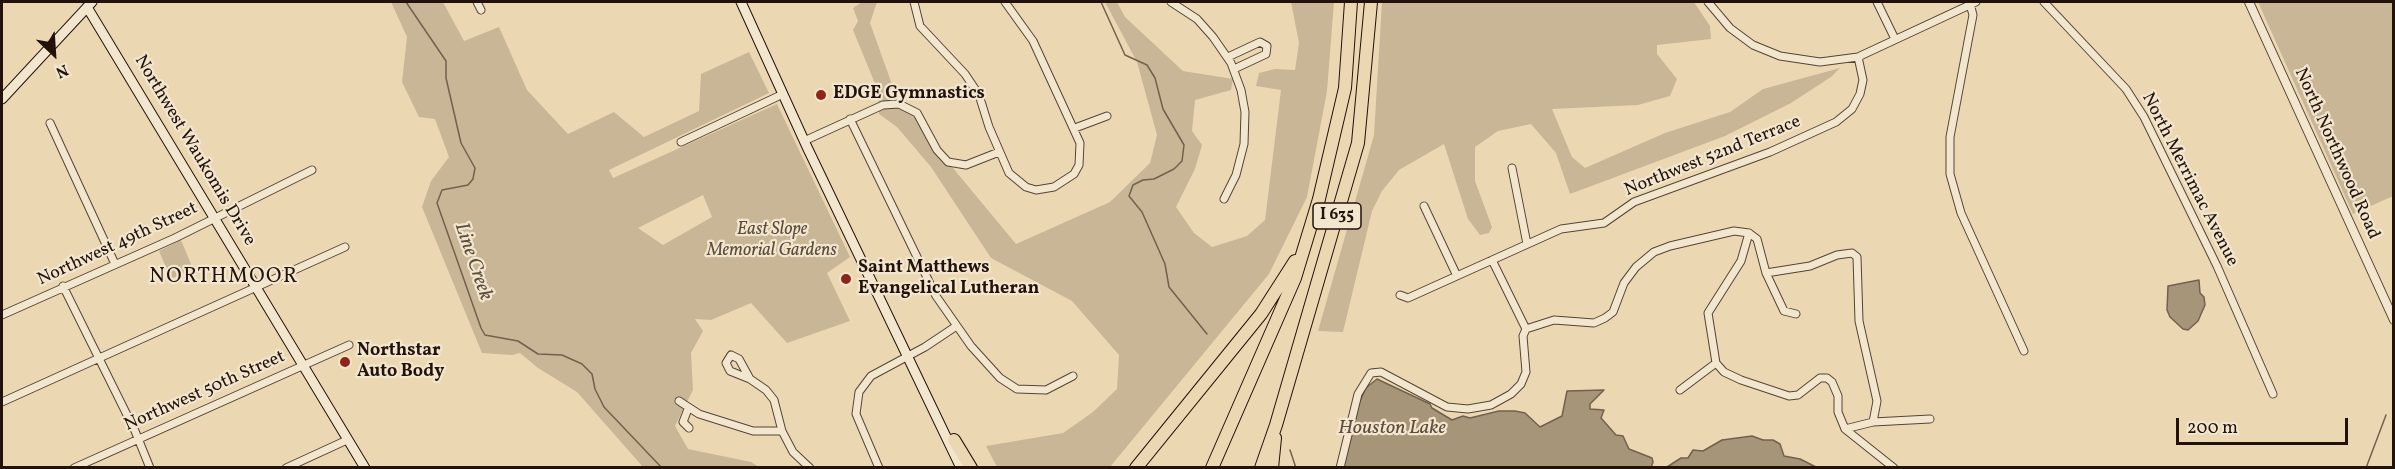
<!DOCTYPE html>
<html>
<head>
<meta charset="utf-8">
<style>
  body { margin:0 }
  #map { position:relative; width:2395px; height:469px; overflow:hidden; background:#ebd8b3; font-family:Vollkorn,serif }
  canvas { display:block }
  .frame { position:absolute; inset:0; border:3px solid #23120b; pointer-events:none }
  .north { position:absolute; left:24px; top:24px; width:60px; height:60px; -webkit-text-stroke:4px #f2e6ce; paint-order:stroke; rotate:155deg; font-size:16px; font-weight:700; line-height:24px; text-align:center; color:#23120b }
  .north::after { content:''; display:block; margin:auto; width:21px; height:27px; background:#23120b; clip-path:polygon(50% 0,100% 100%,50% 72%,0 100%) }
  .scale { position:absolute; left:2176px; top:418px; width:172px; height:27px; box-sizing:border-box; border:3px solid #23120b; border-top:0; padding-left:8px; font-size:18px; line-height:21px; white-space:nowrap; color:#23120b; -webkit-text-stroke:4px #f2e6ce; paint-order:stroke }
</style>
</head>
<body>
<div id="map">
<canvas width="2395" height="469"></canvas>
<div class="frame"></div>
<div class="north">N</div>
<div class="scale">200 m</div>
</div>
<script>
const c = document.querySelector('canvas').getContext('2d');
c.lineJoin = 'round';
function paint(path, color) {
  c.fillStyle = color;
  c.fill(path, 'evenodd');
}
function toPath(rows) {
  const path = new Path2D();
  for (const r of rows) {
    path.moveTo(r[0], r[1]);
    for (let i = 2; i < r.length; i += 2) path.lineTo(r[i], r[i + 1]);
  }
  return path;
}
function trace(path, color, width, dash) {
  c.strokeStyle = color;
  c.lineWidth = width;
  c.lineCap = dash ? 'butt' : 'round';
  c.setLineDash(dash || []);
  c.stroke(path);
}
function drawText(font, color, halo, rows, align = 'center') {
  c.font = font + ' Vollkorn,serif';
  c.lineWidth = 4.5;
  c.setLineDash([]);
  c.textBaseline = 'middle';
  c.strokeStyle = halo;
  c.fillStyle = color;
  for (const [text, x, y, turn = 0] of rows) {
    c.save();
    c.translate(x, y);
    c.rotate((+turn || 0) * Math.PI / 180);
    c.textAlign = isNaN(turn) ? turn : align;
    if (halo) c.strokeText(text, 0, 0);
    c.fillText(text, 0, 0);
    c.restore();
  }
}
const green = toPath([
  [391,2,443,2,464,41,499,27,527,90,568,134,614,112,644,137,699,111,701,74,749,52,769,93,609,170,613,178,777,104,850,257,827,273,850,321,787,343,751,303,711,320,695,319,703,331,691,353,693,390,675,426,688,449,751,462,759,467,643,467,577,392,538,368,520,353,512,355,482,353,422,207,431,181,449,157,435,119,419,117,402,82,407,37],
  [703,195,712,217,663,245,638,228],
  [862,2,877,2,870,23,899,104,908,107,925,125,948,162,1016,244,1110,202,1150,163,1157,135,1137,62,1105,2,1117,2,1125,17,1183,71,1233,79,1231,90,1195,100,1192,131,1202,145,1195,169,1176,207,1194,233,1212,247,1247,236,1265,220,1281,90,1256,86,1259,73,1275,69,1295,70,1299,43,1291,2,1334,2,1327,91,1307,197,1269,274,1110,467,997,467,986,446,1063,433,1093,412,1117,389,1119,355,1072,301,991,258,931,167,897,127,879,114,878,91,853,30,858,21,853,8],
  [1382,2,1694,2,1710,26,1711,39,1657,45,1657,54,1677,79,1670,96,1638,105,1552,109,1572,157,1585,168,1665,133,1730,112,1763,89,1840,68,1831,77,1791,103,1725,136,1570,194,1556,153,1531,124,1498,131,1475,147,1475,181,1492,227,1489,233,1480,235,1468,219,1444,144,1399,170,1382,191,1372,211,1343,332,1318,331,1374,135],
  [2258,2,2393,2,2393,196,2353,214],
  [181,240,193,269,171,279,159,251]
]);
const water = toPath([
  [2199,280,2200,293,2204,297,2205,305,2198,321,2188,330,2183,329,2170,317,2167,310,2168,286,2199,280],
  [1377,379,1430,404,1432,408,1452,420,1463,416,1470,418,1499,411,1515,411,1525,413,1540,427,1562,416,1567,391,1604,390,1590,404,1590,409,1604,410,1601,418,1616,435,1623,436,1629,449,1652,458,1653,462,1651,468,1343,468,1359,403,1366,388,1377,379],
  [1752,436,1763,440,1773,440,1780,444,1784,456,1800,459,1816,467,1667,467,1681,458,1688,458,1693,450,1703,451,1722,440,1752,436]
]);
const stream = toPath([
  [406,2,446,61,446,78,461,143,475,168,473,179,468,185,442,190,437,203,481,328,485,335,518,341,538,354,562,355,582,364,592,374,595,389,604,407,662,468],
  [1101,2,1125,55,1147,65,1155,78,1163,109,1184,145,1182,161,1174,169,1154,179,1143,180,1133,185,1129,196,1142,212,1165,264,1169,287,1207,334],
  [1290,450,1296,468],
  [2366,468,2386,415]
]);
const minor = toPath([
  [477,2,481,10],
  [914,2,920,26,965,74,979,95,989,127,1009,173,1026,187,1036,190,1054,187,1074,174,1079,165,1080,143,1033,41,1005,2],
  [1171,2,1197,19,1213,37,1231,63,1241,90,1245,112,1244,144,1236,175,1224,199],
  [1708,2,1730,28,1753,45,1780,56,1820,62,1858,57,1976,2],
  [1877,2,1895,39],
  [2044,2,2126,89,2144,117,2217,266,2273,394],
  [1970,4,1973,15,1950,137,1950,174,1961,213,2024,351],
  [1228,57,1260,42,1267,46,1266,54,1234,69],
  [850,119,936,296,971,346,1000,378,1017,389,1046,390,1073,376],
  [50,123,115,264],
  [1075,128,1107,116],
  [804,141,883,105,899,104,917,113,937,150,948,162,966,165,999,152],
  [681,142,783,94],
  [1512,168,1527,244],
  [1424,206,1457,276],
  [1749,233,1741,261,1708,313,1716,363,1724,372,1741,380,1789,396,1798,395,1820,378,1827,378,1832,382,1838,396,1838,412,1845,429,1894,468],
  [1749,233,1757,239,1766,273,1810,266,1837,255,1852,253,1857,257,1859,321,1877,401,1873,422],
  [1492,260,1526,329],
  [1766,273,1784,311,1796,314],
  [63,286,135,431,150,468],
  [1400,295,1408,298,1561,229,1604,223,1634,202,1770,152,1836,122,1852,109,1860,94,1863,80,1858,57],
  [2,315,175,238,312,170],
  [750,379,730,371,726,363,731,355,739,359,750,379,766,390,774,400,782,431,793,452,810,468],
  [1680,390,1716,363],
  [679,401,699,414,753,431,782,431],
  [2,402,345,247],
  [688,409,683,422,689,428],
  [1845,429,1873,422,1930,419],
  [74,468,349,345],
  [286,468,347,440],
  [879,468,856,414,859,392,871,376,925,347,955,327],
  [1340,468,1358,394,1371,373,1381,372,1447,407,1468,409,1491,405,1511,394,1521,384,1526,372,1523,336,1526,329,1554,320,1594,323,1605,318,1613,312,1624,283,1636,267,1654,252,1670,246,1734,231,1749,233]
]);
const tertiary = toPath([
  [2249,2,2394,320]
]);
const secondary = toPath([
  [741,2,807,147,961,468],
  [87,7,365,468],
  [2,99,92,2]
]);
const motorway = toPath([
  [954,440,971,468],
  [1136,468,1261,314,1295,261],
  [1212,468,1295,278,1319,199,1345,88,1351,2],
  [1261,468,1276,425,1358,143,1371,2],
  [1272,468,1275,438]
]);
const markers = [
  [821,95,6,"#8f2418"],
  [846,279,6,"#8f2418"],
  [345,362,6,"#8f2418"]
];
const shields = [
  [1337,216,48]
];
const shieldNames = [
  ["I 635",1337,216]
];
const poiNames = [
  ["EDGE Gymnastics",833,95],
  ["Saint Matthews",858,269],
  ["Evangelical Lutheran",858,290],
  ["Northstar",357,352],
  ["Auto Body",357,373]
];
const streetNames = [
  ["Northwest Waukomis Drive",194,151,59],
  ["North Northwood Road",2336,154,66],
  ["Northwest 52nd Terrace",1713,157,-22],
  ["North Merrimac Avenue",2189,180,63],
  ["Northwest 49th Street",118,245,-25],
  ["Northwest 50th Street",205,392,-24]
];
const parkNames = [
  ["East Slope",772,231],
  ["Memorial Gardens",772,252]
];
const waterNames = [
  ["Line Creek",472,262,71],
  ["Houston Lake",1392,429]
];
const quarterNames = [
  ["NORTHMOOR",224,278]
];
paint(green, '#c9b696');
paint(water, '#a7957a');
trace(water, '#72614e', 1.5);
trace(stream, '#72614e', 1.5);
trace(minor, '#554435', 9);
trace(tertiary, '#554435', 10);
trace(secondary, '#23120b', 11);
trace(motorway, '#23120b', 14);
trace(minor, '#f2e6ce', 7);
trace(tertiary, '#f2e6ce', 8);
trace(secondary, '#f2e6ce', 9);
trace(motorway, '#ebd8b3', 12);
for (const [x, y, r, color] of markers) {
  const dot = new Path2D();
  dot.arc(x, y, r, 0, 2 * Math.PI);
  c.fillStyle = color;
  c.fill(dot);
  trace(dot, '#f2e6ce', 2);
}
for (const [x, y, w] of shields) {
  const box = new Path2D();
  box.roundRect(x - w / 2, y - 13, w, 26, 4.5);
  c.fillStyle = '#f2e6ce';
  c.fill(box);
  trace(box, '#23120b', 1.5);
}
drawText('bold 16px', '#23120b', null, shieldNames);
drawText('bold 18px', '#23120b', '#f2e6ce', poiNames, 'left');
drawText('18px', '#23120b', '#f2e6ce', streetNames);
drawText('italic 18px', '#5d4b3c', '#f2e6ce', parkNames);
drawText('italic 20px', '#5e4d3d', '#f2e6ce', waterNames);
c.letterSpacing = '1.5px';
drawText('21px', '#23120b', '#f2e6ce', quarterNames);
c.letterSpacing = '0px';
</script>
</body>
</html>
